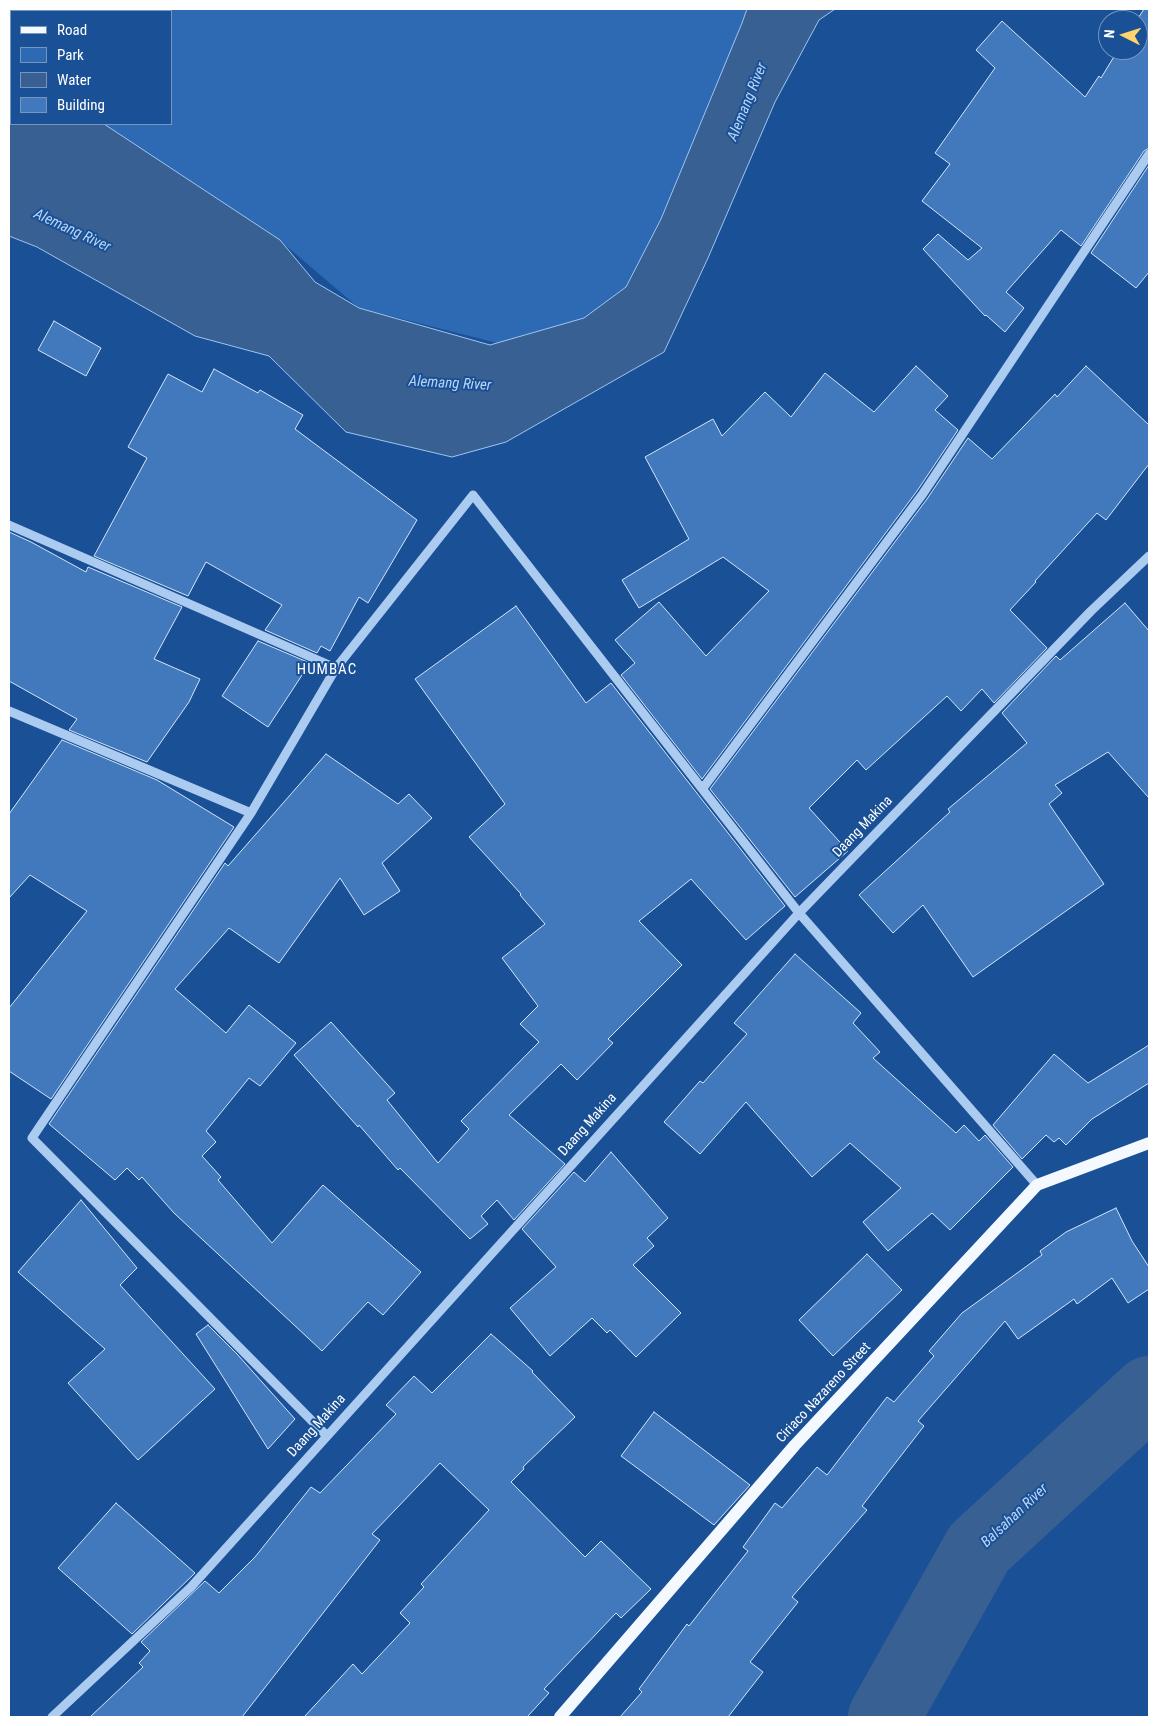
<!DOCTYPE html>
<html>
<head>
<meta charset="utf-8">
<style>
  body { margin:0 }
  #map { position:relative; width:1158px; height:1726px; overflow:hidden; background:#1a5095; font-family:"Roboto Condensed",sans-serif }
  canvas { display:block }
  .frame { position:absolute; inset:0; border:10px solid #fff; pointer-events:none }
  .legend { position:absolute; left:10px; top:10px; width:162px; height:115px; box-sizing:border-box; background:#1a5095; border:1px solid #7696bf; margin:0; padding:6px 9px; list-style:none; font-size:15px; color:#fff }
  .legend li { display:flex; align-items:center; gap:10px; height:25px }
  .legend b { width:25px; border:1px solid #7696bf }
  .north { position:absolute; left:1098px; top:10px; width:50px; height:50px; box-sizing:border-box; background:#1a5095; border:1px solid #7696bf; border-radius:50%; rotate:275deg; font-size:14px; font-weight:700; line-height:20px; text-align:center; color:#fff }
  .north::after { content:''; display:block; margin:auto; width:18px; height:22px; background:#ffd46a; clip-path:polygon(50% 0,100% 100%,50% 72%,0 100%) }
</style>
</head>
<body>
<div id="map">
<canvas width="1158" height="1726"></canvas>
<div class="frame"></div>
<ul class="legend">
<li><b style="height:6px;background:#f4f9ff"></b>Road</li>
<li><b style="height:14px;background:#2d6ab3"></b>Park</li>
<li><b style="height:14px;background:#396092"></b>Water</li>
<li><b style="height:14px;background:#4279bc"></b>Building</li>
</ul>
<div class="north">N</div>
</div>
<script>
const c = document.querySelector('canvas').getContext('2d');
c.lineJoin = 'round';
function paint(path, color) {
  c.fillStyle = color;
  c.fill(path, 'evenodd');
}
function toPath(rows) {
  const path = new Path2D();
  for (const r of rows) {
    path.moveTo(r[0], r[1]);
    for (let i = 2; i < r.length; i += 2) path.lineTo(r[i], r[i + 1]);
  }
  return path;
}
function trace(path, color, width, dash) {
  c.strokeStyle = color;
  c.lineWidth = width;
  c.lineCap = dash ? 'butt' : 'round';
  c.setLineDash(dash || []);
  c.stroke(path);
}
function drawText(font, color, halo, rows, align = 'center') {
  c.font = font + ' "Roboto Condensed",sans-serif';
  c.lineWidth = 4;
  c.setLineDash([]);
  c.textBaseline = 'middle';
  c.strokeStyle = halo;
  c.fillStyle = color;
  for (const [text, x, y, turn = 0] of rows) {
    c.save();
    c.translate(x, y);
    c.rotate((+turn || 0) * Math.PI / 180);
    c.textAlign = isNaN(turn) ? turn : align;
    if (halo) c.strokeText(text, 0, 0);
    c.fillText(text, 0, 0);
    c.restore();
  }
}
const green = toPath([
  [9,9,747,9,637,314,497,343,359,308,278,239,98,124,171,124,171,11,11,11,11,86,9,85]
]);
const water = toPath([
  [747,9,835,9,819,20,775,102,708,258,664,352,506,442,452,457,346,432,269,356,195,336,37,247,9,236,9,82,11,83,11,124,104,124,280,240,315,282,359,308,490,345,584,318,626,287,661,219,742,23,747,9]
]);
const river = toPath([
  [884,1717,979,1548,1149,1392]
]);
const building = toPath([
  [1144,9,1149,9,1149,148,1144,151,1081,246,1061,230,1006,292,1024,308,1005,332,986,315,985,316,923,249,938,234,968,260,982,248,922,201,950,164,935,153,995,68,976,50,1002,21,1085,97,1099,76,1101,78,1118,50,1138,50,1137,20,1144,9],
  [1149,165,1149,272,1136,288,1091,253,1149,165],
  [54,321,101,348,86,376,38,350,54,321],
  [916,366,948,396,935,410,958,430,917,491,702,779,621,675,635,663,615,640,659,602,706,656,769,591,723,557,639,608,622,580,689,539,645,457,713,419,722,436,765,392,791,417,825,373,874,412,916,366],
  [1086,366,1149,425,1149,464,1106,520,1097,513,1035,581,1036,582,1010,610,1047,648,994,703,982,689,961,711,947,696,866,770,857,760,809,808,848,851,795,897,710,789,927,499,968,438,992,459,1055,394,1057,397,1086,366],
  [214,369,258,393,260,390,303,415,295,429,417,520,368,603,359,597,330,651,321,646,317,653,265,630,282,605,206,562,188,596,94,556,147,458,128,447,168,374,202,392,214,369],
  [9,532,31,542,86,572,88,567,182,607,154,659,200,679,189,702,147,762,69,730,77,719,9,681,9,532],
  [1125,603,1149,631,1149,798,1108,752,1055,785,1062,793,1049,804,1104,884,973,977,923,905,893,933,859,895,950,812,948,809,1027,743,1002,713,1056,656,1060,660,1125,603],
  [516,606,586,703,611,683,785,906,746,940,691,879,639,921,682,965,608,1039,613,1043,577,1080,561,1064,509,1115,565,1164,514,1220,497,1200,481,1216,488,1224,470,1239,400,1168,398,1170,359,1125,358,1127,294,1055,331,1022,395,1093,387,1100,438,1163,469,1129,461,1121,539,1042,520,1024,538,1006,502,958,545,924,520,895,521,894,469,837,505,804,415,679,516,606],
  [258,641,310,663,268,727,222,696,258,641],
  [62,740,157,780,234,827,51,1099,9,1071,9,1008,87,911,30,875,9,898,9,814,62,740],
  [326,754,398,804,409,794,432,818,382,863,400,891,364,915,340,878,279,963,229,928,175,989,226,1033,249,1005,296,1043,260,1086,249,1078,206,1131,216,1142,202,1156,221,1177,218,1180,272,1243,323,1185,421,1272,383,1315,368,1302,322,1351,174,1213,142,1177,139,1180,127,1168,115,1180,49,1124,225,863,228,866,326,754],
  [795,954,861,1013,853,1023,880,1052,873,1058,956,1133,964,1125,979,1141,985,1135,1013,1167,950,1230,932,1213,888,1251,863,1222,901,1188,850,1143,812,1177,746,1102,700,1154,664,1122,700,1081,703,1083,747,1034,734,1023,795,954],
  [1149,1045,1149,1083,1092,1119,1066,1145,1059,1138,1054,1142,1046,1135,1022,1159,993,1125,1054,1054,1088,1083,1149,1045],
  [611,1152,668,1218,647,1238,654,1246,633,1265,681,1313,636,1357,610,1330,607,1333,592,1318,550,1356,510,1308,556,1267,522,1229,574,1172,585,1182,611,1152],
  [81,1200,137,1268,120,1285,215,1389,138,1460,68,1383,105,1349,18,1272,81,1200],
  [1116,1208,1132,1241,1149,1267,1149,1289,1128,1303,1112,1278,1077,1304,1074,1299,1018,1339,1005,1321,918,1421,924,1426,862,1506,867,1510,792,1597,798,1602,750,1662,763,1672,728,1717,620,1717,642,1692,639,1689,687,1624,689,1626,748,1551,743,1547,775,1503,782,1508,817,1467,827,1475,887,1397,894,1402,934,1356,929,1351,962,1313,1042,1255,1040,1251,1066,1232,1116,1208],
  [867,1254,902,1290,833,1356,799,1320,867,1254],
  [208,1325,237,1354,295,1419,268,1449,196,1334,208,1325],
  [491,1334,533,1371,532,1372,575,1417,523,1467,524,1469,511,1482,585,1557,601,1541,651,1589,621,1618,616,1613,544,1689,549,1693,527,1717,304,1717,353,1664,362,1674,410,1623,400,1613,424,1587,421,1584,489,1510,440,1463,372,1534,380,1540,242,1717,90,1717,143,1667,139,1663,150,1651,141,1642,205,1581,219,1593,255,1557,311,1487,320,1493,396,1414,386,1405,414,1376,432,1393,491,1334],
  [654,1412,750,1485,714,1525,621,1456,654,1412],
  [116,1503,195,1573,132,1634,58,1568,116,1503]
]);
const minor = toPath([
  [9,525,336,668],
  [9,711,251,813],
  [703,788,922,495,1149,154],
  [327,1436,32,1138,251,813,336,668,473,495,799,913,1037,1185],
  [52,1717,191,1587,799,913,1091,611,1149,556]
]);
const major = toPath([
  [560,1717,795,1445,1037,1185,1149,1143]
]);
const streetNames = [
  ["Daang Makina",863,827,-46],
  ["Daang Makina",588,1125,-48],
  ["Ciriaco Nazareno Street",824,1393,-47],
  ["Daang Makina",317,1426,-48]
];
const waterNames = [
  ["Alemang River",748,102,-68],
  ["Alemang River",72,231,25],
  ["Alemang River",450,384,3],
  ["Balsahan River",1015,1516,-43]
];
const neighbourhoodNames = [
  ["HUMBAC",327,670]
];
paint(green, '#2d6ab3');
paint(water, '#396092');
trace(water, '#9ec5f2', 1);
trace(river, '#396092', 72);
paint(building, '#4279bc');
trace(building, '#d2e5fb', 1);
trace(minor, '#abcbf0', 9);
trace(major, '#f4f9ff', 12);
drawText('14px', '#fff', '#1a5095', streetNames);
drawText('italic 15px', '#b8d5f7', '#1a5095', waterNames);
c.letterSpacing = '1px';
drawText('15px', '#fff', '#1a5095', neighbourhoodNames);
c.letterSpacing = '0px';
</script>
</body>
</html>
